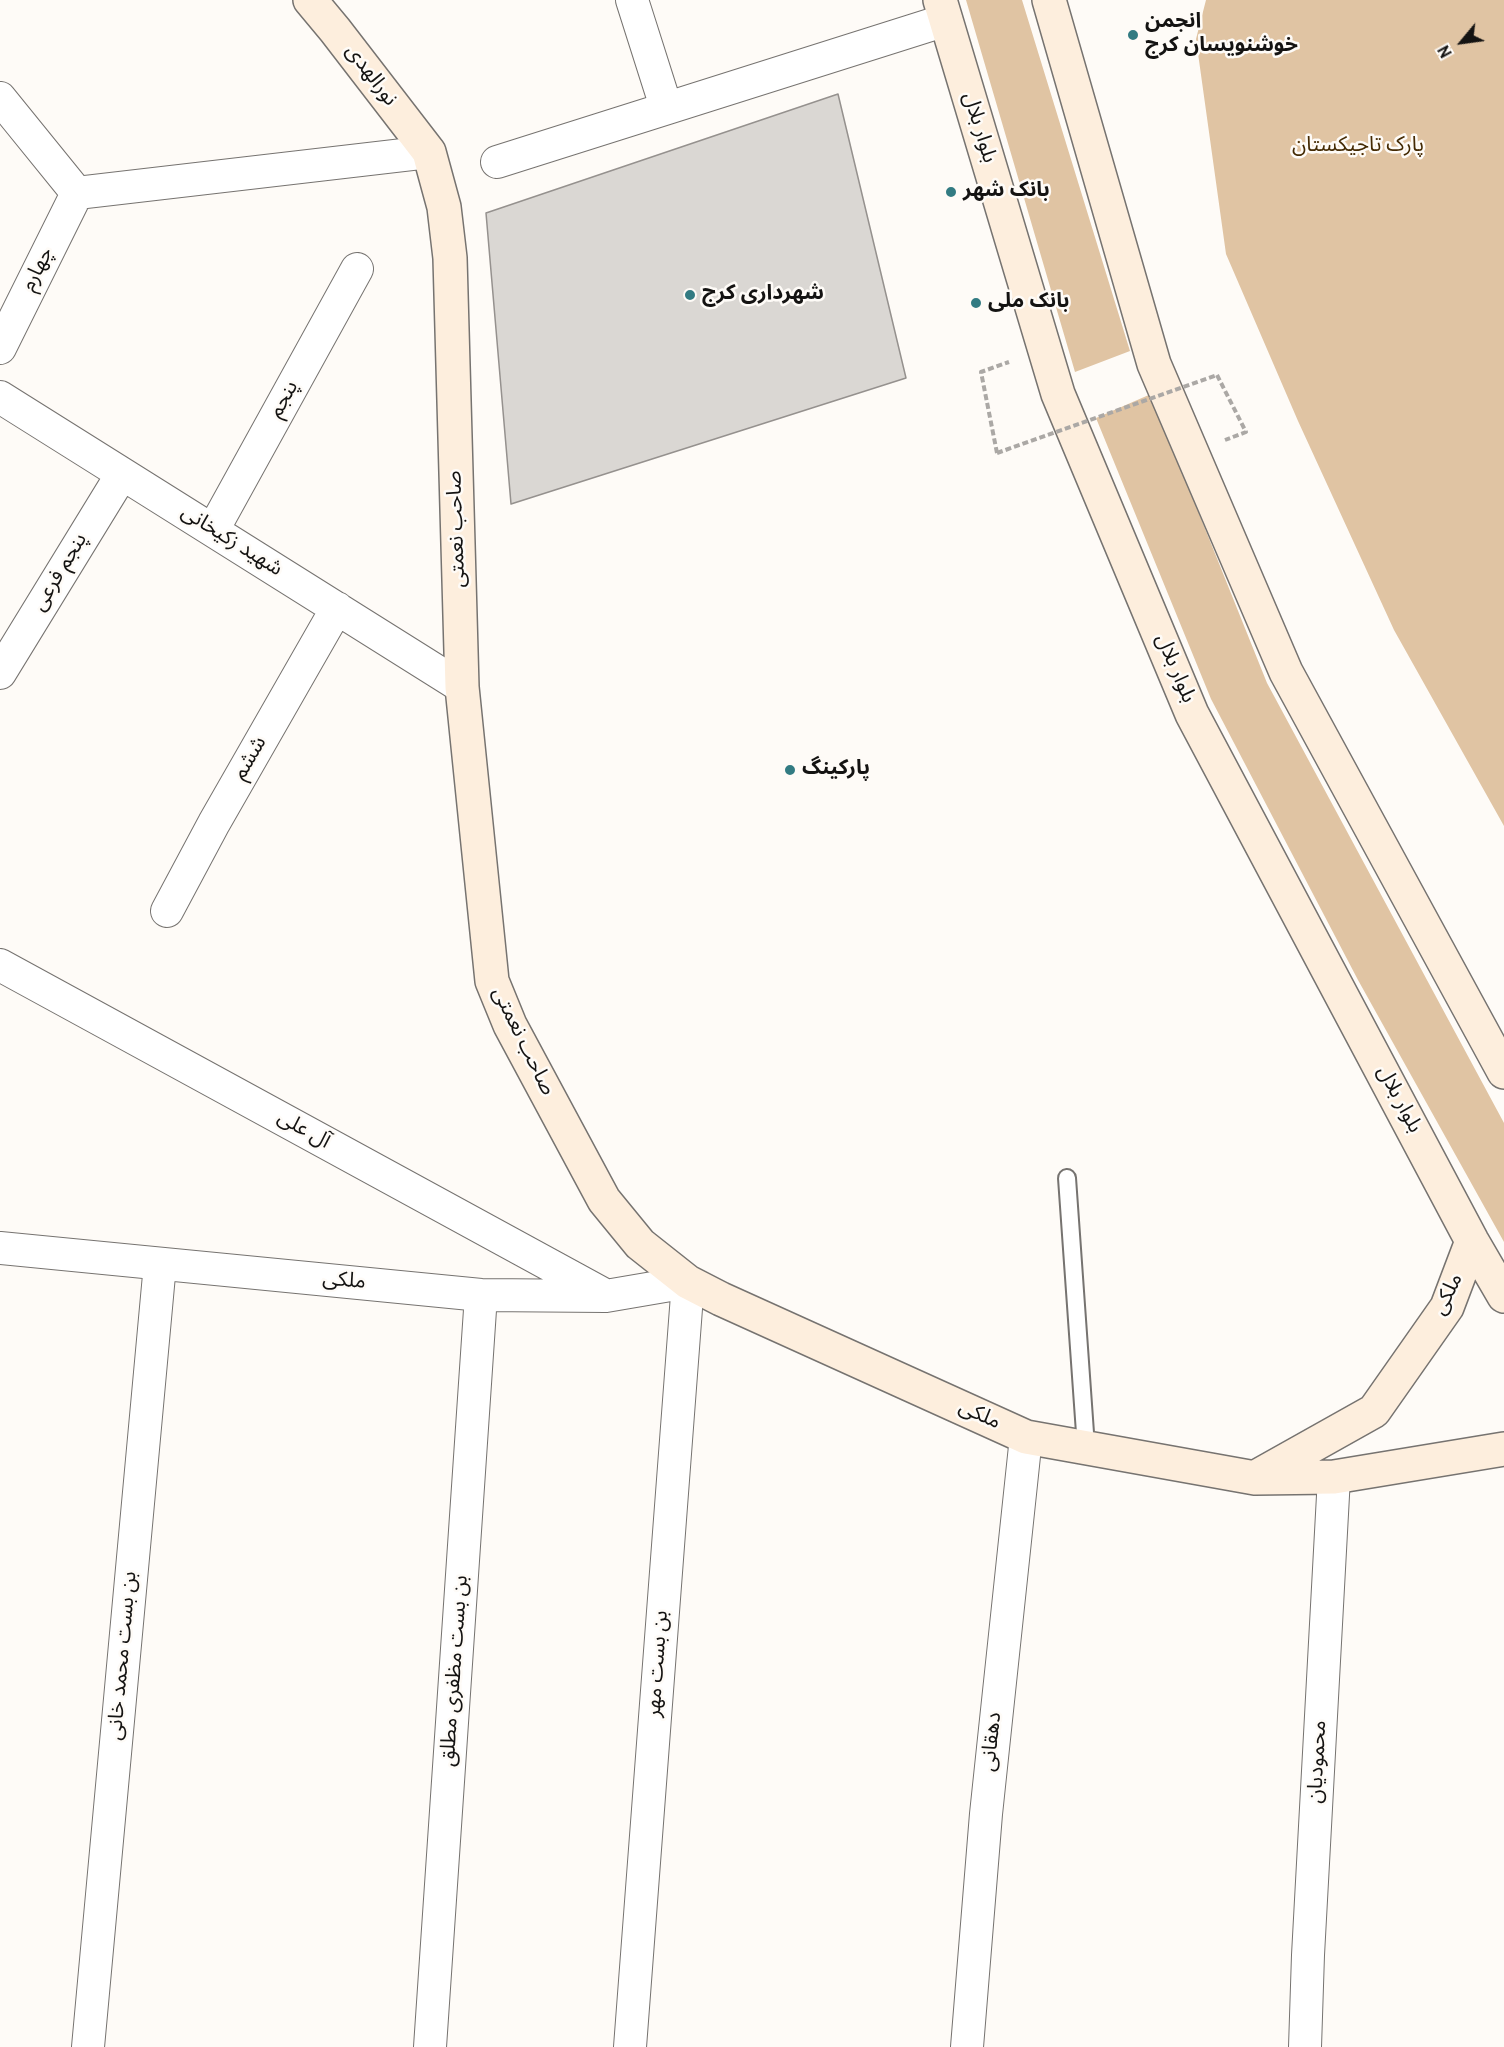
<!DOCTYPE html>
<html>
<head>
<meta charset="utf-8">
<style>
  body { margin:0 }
  #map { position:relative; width:1504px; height:2047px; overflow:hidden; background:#fefbf7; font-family:Overpass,sans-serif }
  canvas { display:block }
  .north { position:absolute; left:1432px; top:12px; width:60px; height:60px; -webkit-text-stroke:4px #fefbf7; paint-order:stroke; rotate:241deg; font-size:16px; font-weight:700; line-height:24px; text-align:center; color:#141312 }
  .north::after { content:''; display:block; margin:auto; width:21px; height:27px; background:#141312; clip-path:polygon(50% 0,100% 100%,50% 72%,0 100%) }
</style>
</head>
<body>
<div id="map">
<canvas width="1504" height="2047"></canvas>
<div class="north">N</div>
</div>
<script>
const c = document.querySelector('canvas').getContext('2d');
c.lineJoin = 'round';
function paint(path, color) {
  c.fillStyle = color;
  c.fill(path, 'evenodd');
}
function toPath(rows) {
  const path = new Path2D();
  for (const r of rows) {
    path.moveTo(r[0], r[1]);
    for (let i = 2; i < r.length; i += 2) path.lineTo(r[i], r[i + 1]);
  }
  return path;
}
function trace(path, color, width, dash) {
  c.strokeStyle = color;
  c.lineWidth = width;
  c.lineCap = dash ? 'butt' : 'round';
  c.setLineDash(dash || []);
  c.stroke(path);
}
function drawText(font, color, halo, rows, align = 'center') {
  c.font = font + ' Overpass,"Noto Sans Arabic",sans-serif';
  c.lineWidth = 5;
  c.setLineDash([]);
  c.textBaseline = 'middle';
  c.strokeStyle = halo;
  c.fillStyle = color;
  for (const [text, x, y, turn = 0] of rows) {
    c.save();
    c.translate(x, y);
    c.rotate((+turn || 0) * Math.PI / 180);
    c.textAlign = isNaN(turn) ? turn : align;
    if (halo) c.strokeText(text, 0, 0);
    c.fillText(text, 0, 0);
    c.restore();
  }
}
const green = toPath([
  [966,0,1022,0,1130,351,1075,372],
  [1206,0,1504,0,1504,826,1394,630,1298,421,1226,254,1196,39],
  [1151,394,1267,683,1504,1123,1504,1242,1358,980,1211,699,1096,418]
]);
const building = toPath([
  [838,94,906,378,511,504,486,213,838,94]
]);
const path = toPath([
  [1217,375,1246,432,1225,440],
  [997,453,981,372,1009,362]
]);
const lane = toPath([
  [1067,1178,1086,1447]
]);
const street = toPath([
  [632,0,666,107],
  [0,98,77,193,429,152],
  [497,162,946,20],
  [0,348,77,193],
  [0,397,462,687],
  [213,530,357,269],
  [0,673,122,474],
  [167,911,214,823,337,608],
  [0,965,603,1294],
  [0,1248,481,1295,606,1296,688,1282,630,2047],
  [88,2047,160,1264],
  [430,2047,481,1295],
  [967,2047,986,1814,1026,1437],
  [1305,2047,1308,1955,1334,1477]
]);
const secondary = toPath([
  [310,0,335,30,429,152,444,207,450,258,462,687,492,981,510,1025,604,1200,640,1244,688,1282,721,1299,1026,1437,1255,1478,1334,1477,1504,1449],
  [940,0,1058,394,1192,714,1472,1241,1504,1296],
  [1049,0,1154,364,1286,672,1504,1072],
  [1258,1476,1374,1411,1447,1307,1472,1241]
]);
const pathBridge = toPath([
  [997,453,1217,375]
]);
const markers = [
  [1133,35,6,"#327b82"],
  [951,192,6,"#327b82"],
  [690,295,6,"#327b82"],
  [976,303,6,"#327b82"],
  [790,770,6,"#327b82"]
];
const poiNames = [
  ["انجمن",1145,23],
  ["خوشنویسان کرج",1145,47],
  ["بانک شهر",963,192],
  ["شهرداری کرج",702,295],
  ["بانک ملی",988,303],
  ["پارکینگ",802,770]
];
const streetNames = [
  ["نورالهدی",370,76,53],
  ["بلوار بلال",978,128,73],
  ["چهارم",39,270,-64],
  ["پنجم",285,400,-61],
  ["صاحب نعمتی",458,529,-92],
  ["شهید زکیخانی",231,542,32],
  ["پنجم فرعی",61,573,-59],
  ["بلوار بلال",1174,669,67],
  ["ششم",251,759,-60],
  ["صاحب نعمتی",522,1042,64],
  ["بلوار بلال",1398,1100,62],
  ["آل علی",303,1131,29],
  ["ملکی",344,1282,5],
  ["ملکی",1449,1295,-64],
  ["ملکی",979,1416,24],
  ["بن بست محمد خانی",124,1656,-85],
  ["بن بست مهر",659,1664,-86],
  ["بن بست مظفری مطلق",456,1671,-86],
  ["دهقانی",993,1742,-84],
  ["محمودیان",1319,1762,-87]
];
const parkNames = [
  ["پارک تاجیکستان",1358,147]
];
paint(green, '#e0c4a3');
paint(building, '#dad7d3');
trace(building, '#95918e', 1.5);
trace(lane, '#767370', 20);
trace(street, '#767370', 34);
trace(secondary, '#767370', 36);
trace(path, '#aba8a5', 4, [6, 3]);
trace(lane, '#fff', 16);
trace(street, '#fff', 32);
trace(secondary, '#fdeedd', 33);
trace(pathBridge, '#aba8a5', 4, [6, 3]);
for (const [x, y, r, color] of markers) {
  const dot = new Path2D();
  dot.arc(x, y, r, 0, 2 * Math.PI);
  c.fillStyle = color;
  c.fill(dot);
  trace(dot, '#fefbf7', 2);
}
drawText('bold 21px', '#141312', '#fefbf7', poiNames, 'left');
drawText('21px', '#141312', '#fefbf7', streetNames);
drawText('21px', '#442a03', '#fefbf7', parkNames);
</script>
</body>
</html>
